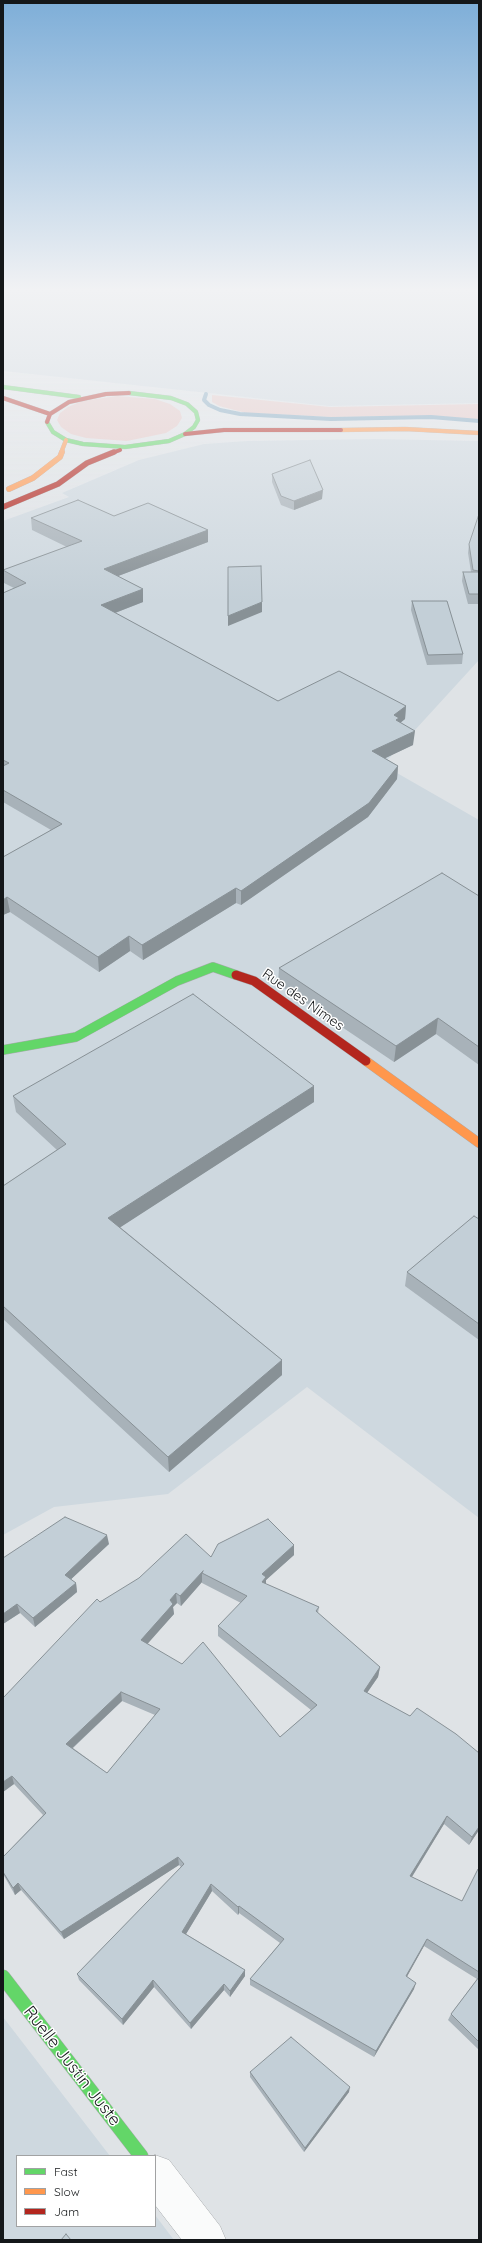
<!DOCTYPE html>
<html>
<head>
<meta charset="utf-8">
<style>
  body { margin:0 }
  #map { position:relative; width:482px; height:2243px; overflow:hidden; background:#dfe3e6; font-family:Quicksand,sans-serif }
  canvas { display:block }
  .frame { position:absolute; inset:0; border:4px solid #141719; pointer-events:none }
  .legend { position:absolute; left:16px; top:2155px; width:140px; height:72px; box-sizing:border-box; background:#fff; border:1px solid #a1a2a3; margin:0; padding:5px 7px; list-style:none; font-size:12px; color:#141719 }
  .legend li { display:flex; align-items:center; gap:8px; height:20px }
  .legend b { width:20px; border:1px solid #a1a2a3 }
</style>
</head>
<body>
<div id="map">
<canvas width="482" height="2243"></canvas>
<div class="frame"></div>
<ul class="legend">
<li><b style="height:5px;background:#63d668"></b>Fast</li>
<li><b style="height:5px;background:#ff974d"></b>Slow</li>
<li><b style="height:5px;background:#b3261e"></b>Jam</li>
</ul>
</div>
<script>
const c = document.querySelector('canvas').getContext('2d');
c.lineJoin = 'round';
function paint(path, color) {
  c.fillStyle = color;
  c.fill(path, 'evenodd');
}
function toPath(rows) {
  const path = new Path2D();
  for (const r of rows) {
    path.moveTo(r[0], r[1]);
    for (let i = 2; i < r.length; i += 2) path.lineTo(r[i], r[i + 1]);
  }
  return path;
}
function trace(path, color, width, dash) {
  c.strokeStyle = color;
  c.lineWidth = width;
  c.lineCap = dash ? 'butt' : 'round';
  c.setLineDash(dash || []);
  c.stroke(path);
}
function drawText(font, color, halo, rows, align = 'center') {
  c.font = font + ' Quicksand,sans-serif';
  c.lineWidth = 3;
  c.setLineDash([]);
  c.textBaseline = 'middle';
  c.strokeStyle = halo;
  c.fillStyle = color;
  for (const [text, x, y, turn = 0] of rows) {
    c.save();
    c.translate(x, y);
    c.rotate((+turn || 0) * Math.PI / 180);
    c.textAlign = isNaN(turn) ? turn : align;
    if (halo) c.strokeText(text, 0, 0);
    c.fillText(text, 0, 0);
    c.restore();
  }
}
const built = toPath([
  [3,289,479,289,479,403,329,406,3,371],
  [374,439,479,441,479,660,383,765,479,820,479,1518,307,1387,168,1494,54,1507,3,1535,3,521,69,497,62,493,139,460,204,444,247,441],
  [3,2017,110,2156,17,2156,17,2226,155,2226,155,2215,174,2240,3,2240]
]);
const green = toPath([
  [212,395,330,407,479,404,479,420,437,416,331,417,246,413,219,406,212,402],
  [117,396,155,399,170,404,180,411,182,418,177,426,166,433,127,441,86,438,71,434,61,427,57,420,60,413,68,407,82,401]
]);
const stream = toPath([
  [206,394,204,400,209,405,220,410,240,414,331,419,431,417,479,421]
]);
const street = toPath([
  [155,2155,169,2160,220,2226,226,2240,182,2240,155,2205,155,2156,152,2156,155,2155]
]);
const fastFar2 = toPath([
  [3,387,79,397],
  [47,422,53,432,66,440,83,444,125,447,169,441,185,434,194,427,198,420,196,412,187,404,171,398,129,393]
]);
const fastFar1 = toPath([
  [3,1050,76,1037,177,981,213,967,236,975]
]);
const fast = toPath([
  [3,1977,141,2156]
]);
const slowFar2 = toPath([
  [341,430,405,429,479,433],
  [61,453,66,440]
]);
const slowFar1 = toPath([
  [9,489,33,478,60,457,62,452]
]);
const slow = toPath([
  [366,1061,479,1143]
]);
const jamFar2 = toPath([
  [3,398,50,414],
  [47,422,50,414,69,402,106,394,129,393],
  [185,434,224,430,341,430],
  [112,453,120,450]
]);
const jamFar1 = toPath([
  [3,507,58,484,87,463,114,452]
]);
const jam = toPath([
  [236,975,254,981,366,1061]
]);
const wall = toPath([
  [272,474,322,499,294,510,281,505,272,482],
  [114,516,208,530,208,542,118,576,143,589,143,602,115,613,278,701,406,706,405,719,400,723,413,745,385,758,398,766,397,779,368,817,241,905,236,903,143,960,130,951,99,972,10,912,3,915,3,857,51,830,3,802,3,593,14,588,4,583,3,570,67,547,32,530,31,518],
  [479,518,479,604,468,604,462,581,463,572,471,572,468,553,469,544],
  [412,601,463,654,462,664,427,665,411,610],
  [479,896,479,1065,436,1034,394,1062,278,984,279,968],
  [314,1086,314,1102,120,1227,282,1360,282,1375,169,1472,3,1319,3,1186,57,1150,16,1112,13,1096],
  [479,1086,479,1095,478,1094],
  [479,1219,479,1340,405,1286,407,1272],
  [109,1544,71,1579,76,1583,77,1592,35,1627,20,1613,3,1624,3,1558],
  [294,1545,294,1555,266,1580,266,1584,319,1607,318,1613,380,1667,378,1677,367,1693,479,1753,479,1830,469,1845,444,1824,412,1877,462,1901,479,1870,479,2050,448,2020,451,2014,477,1979,424,1946,407,1976,414,1989,374,2057,250,1985,250,1979,280,1943,239,1913,238,1915,212,1891,186,1934,245,1970,245,1976,230,1997,224,1990,191,2029,154,1987,123,2025,79,1980,77,1974,181,1867,179,1865,64,1939,21,1890,15,1895,3,1874,3,1857,43,1815,14,1784,3,1792,3,1698,100,1602,211,1557],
  [202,1582,202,1583,241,1603,218,1626,218,1636,311,1710,280,1737,147,1643,174,1614,173,1607,177,1603,181,1606],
  [122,1701,155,1715,107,1773,73,1748],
  [250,2072,349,2092,304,2152,250,2077]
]);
const shadedWall = toPath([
  [323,490,322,499,294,510,294,501],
  [208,530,208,542,105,581,104,569],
  [143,589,143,602,102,618,101,605],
  [262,602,262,612,228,626,228,616],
  [406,706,405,719,395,727,394,715],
  [415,731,413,745,371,765,372,751],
  [398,766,397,779,368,817,241,905,241,891],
  [236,888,236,903,143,960,142,945],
  [7,897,10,912,3,915,3,900],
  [129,936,130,951,99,972,98,957],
  [438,1018,436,1034,394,1062,396,1046],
  [314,1086,314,1102,110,1234,108,1218],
  [282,1360,282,1375,169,1472,168,1457],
  [107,1535,109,1544,67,1583,65,1575],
  [294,1545,294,1555,266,1580,266,1586,262,1583,262,1574],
  [203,1571,202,1573,202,1582,181,1606,180,1596],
  [76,1583,77,1592,35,1627,33,1618],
  [176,1593,177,1603,173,1607,174,1614,143,1649,141,1640,170,1600],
  [17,1604,20,1613,3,1624,3,1614],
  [380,1667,378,1677,362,1700,364,1691],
  [121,1692,122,1701,68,1752,66,1744],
  [12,1776,14,1784,3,1792,3,1782],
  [447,1816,444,1824,408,1883,410,1876],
  [479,1827,479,1830,469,1845,472,1837],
  [178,1857,179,1865,64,1939,61,1932],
  [18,1883,21,1890,15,1895,13,1888],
  [211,1884,212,1891,183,1939,182,1932],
  [239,1906,239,1913,238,1915,238,1907],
  [427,1939,424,1946,404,1982,406,1976],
  [245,1970,245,1976,230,1997,230,1991],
  [153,1980,154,1987,123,2025,122,2019],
  [416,1983,414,1989,374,2057,376,2051],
  [224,1984,224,1990,191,2029,190,2023],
  [350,2087,349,2092,304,2152,305,2148]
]);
const building = toPath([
  [310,460,323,490,294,501,281,496,272,474,310,460],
  [78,500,114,516,148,503,208,530,104,569,143,589,101,605,278,701,339,671,406,706,394,715,399,718,396,720,415,731,372,751,398,766,369,803,241,891,236,888,142,945,129,936,98,957,7,897,3,900,3,857,62,824,3,790,3,766,9,763,3,760,3,593,26,583,3,570,82,541,31,518,78,500],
  [478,517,479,518,479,571,473,570,469,544,478,517],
  [261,566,262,602,228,616,228,567,261,566],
  [463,572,479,572,479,594,469,594,463,572],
  [412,601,447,601,463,654,428,655,412,601],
  [442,873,479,896,479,1047,438,1018,396,1046,279,968,442,873],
  [193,994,314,1086,108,1218,282,1360,168,1457,3,1306,3,1186,66,1144,13,1096,193,994],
  [474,1216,479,1219,479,1324,407,1272,474,1216],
  [65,1517,107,1535,65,1575,76,1583,33,1618,17,1604,3,1614,3,1558,65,1517],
  [268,1519,294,1545,262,1574,266,1577,262,1582,319,1607,316,1611,380,1667,364,1691,410,1716,417,1708,456,1734,479,1753,479,1827,472,1837,447,1816,410,1876,462,1901,478,1869,479,1870,479,1972,427,1939,406,1976,416,1983,376,2051,250,1979,284,1939,239,1906,238,1907,211,1884,182,1932,245,1970,230,1991,224,1984,190,2023,153,1980,122,2019,77,1974,184,1864,178,1857,61,1932,18,1883,13,1888,3,1872,3,1857,46,1813,12,1776,3,1782,3,1698,97,1599,100,1602,139,1578,186,1534,211,1557,218,1544,268,1519],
  [203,1571,202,1573,247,1596,218,1626,317,1705,280,1737,203,1642,182,1664,141,1640,173,1604,170,1600,176,1593,180,1596,203,1571],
  [121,1692,160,1709,107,1773,66,1744,121,1692],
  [479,1977,479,2042,451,2014,479,1977],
  [291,2037,350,2087,305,2148,250,2072,291,2037],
  [66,2234,71,2240,61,2240,66,2234]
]);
const streetNames = [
  ["Rue des Nimes",303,1000,35]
];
const nearStreetnames = [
  ["Ruelle Justin Juste",72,2066,52]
];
paint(built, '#ced8df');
paint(green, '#e6c7c5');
trace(stream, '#7fa6bf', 4);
trace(street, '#a8abad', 1);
trace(fastFar2, '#a8abad', 4.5);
trace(fastFar1, '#a8abad', 10);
trace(fast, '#a8abad', 15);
trace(slowFar2, '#a8abad', 4.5);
trace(slowFar1, '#a8abad', 6);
trace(slow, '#a8abad', 10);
trace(jamFar2, '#a8abad', 4.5);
trace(jamFar1, '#a8abad', 6);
trace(jam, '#a8abad', 10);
paint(street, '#fafbfb');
trace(fastFar2, '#63d668', 4);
trace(fastFar1, '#63d668', 9);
trace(fast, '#63d668', 14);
trace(slowFar2, '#ff974d', 4);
trace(slowFar1, '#ff974d', 5.5);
trace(slow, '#ff974d', 9);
trace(jamFar2, '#b3261e', 4);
trace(jamFar1, '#b3261e', 5.5);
trace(jam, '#b3261e', 9);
paint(wall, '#a8b2b9');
paint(shadedWall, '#889196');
paint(building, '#c3cfd7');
trace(building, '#889196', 1);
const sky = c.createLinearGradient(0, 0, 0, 603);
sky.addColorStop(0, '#7eaed8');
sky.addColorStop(0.48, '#f1f2f4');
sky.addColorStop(1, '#f1f2f400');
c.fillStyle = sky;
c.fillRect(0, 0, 482, 603);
drawText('14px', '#141719', '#fff', streetNames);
drawText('17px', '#141719', '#fff', nearStreetnames);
</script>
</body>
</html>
